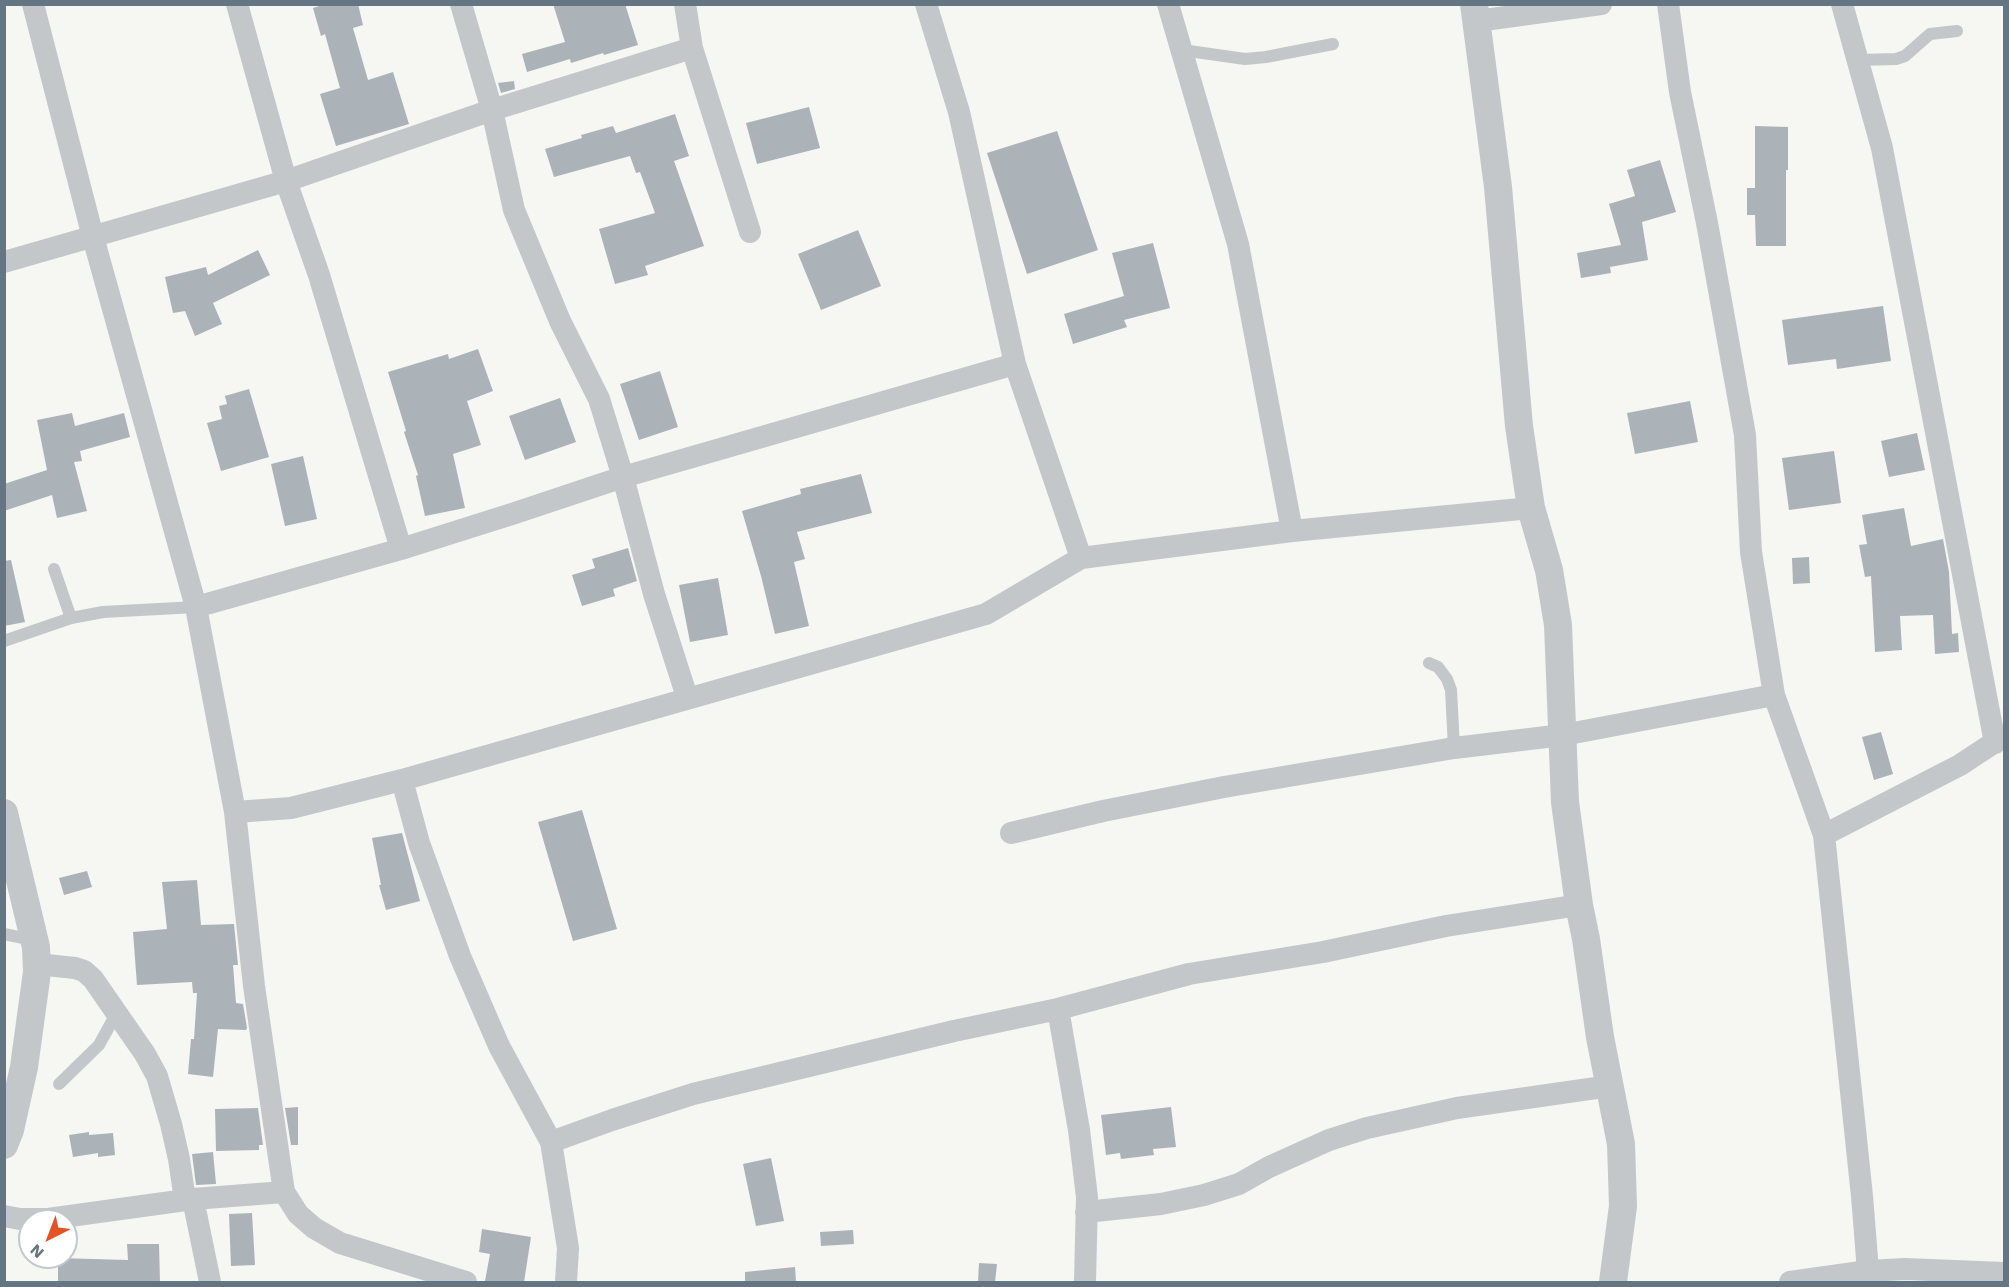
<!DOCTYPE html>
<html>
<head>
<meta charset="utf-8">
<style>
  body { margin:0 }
  #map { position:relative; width:2009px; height:1287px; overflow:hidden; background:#f6f6f2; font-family:"Work Sans",sans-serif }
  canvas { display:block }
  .frame { position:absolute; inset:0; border:6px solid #647584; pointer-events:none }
  .north { position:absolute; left:18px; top:1209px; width:60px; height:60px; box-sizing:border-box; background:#fff; border:2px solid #c1c8ce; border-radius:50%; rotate:222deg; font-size:16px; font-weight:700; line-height:24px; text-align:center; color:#647584 }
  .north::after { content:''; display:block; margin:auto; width:21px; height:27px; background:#e45323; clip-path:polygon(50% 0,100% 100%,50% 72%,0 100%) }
</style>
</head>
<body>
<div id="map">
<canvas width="2009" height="1287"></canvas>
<div class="frame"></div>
<div class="north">N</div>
</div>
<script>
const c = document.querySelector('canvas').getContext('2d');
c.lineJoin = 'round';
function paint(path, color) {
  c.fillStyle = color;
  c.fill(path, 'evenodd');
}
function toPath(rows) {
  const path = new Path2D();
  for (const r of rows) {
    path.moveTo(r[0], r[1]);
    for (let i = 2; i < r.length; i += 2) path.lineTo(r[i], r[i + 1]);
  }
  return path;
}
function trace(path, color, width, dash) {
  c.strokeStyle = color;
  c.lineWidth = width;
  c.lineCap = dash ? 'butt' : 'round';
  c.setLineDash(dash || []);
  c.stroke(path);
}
const building = toPath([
  [326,4,358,4,363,25,353,28,368,80,393,72,409,124,336,146,320,94,340,88,325,34,321,36,313,8],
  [553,4,625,4,638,45,604,55,603,53,571,63,570,59,527,72,522,54,565,42],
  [514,81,515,89,501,93,498,83],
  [809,107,820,148,757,164,746,123],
  [675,114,689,156,674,161,704,246,645,266,648,275,615,284,599,229,655,213,640,172,636,173,630,156,554,177,545,149,582,138,581,135,613,126,616,133],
  [1755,126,1788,127,1788,170,1786,170,1786,246,1756,246,1755,215,1747,215,1747,188,1755,188],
  [1057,131,1098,250,1027,274,987,153],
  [1660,160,1676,212,1642,222,1648,260,1610,267,1611,273,1581,278,1577,253,1621,245,1609,204,1635,196,1627,170],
  [858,230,881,286,821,310,798,254],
  [1153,243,1170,308,1124,320,1127,327,1073,344,1064,314,1124,296,1112,253],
  [258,250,270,275,213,303,222,324,195,336,185,311,173,313,165,277,206,267,208,275],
  [1883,306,1891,361,1837,369,1836,359,1788,365,1782,320],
  [478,349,493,391,467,401,481,445,453,454,465,508,425,516,416,476,418,475,404,432,406,431,388,372,448,354,449,359],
  [660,371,678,427,639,440,620,384],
  [249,389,269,457,221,471,207,423,222,419,219,406,227,404,225,396],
  [560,398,576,442,525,460,509,416],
  [1690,401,1698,442,1635,454,1627,413],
  [72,413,75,426,124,413,130,437,80,451,82,461,74,462,87,511,57,518,52,495,4,511,4,484,47,470,37,420],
  [1917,433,1925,470,1889,477,1881,441],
  [1834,451,1841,503,1789,510,1782,458],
  [303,456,317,519,285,526,271,464],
  [861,474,872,513,797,532,805,559,794,562,809,626,775,634,761,576,742,511,801,494,800,489],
  [1904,508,1911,546,1943,539,1949,572,1952,634,1958,633,1959,652,1935,654,1933,615,1900,616,1902,650,1875,652,1871,576,1865,577,1859,545,1867,544,1862,515],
  [628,548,637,581,613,589,615,596,582,606,572,575,595,568,592,559],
  [1809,557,1810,583,1793,584,1792,558],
  [11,560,25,622,4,626,4,561],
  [718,578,728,635,690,642,679,585],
  [1881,732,1893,774,1874,780,1862,737],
  [582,810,617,929,573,941,538,822],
  [402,833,420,901,386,910,379,885,381,885,372,838],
  [87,871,92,887,64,895,59,878],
  [197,880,201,925,234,924,238,965,233,965,236,1003,243,1004,247,1028,246,1030,218,1029,213,1077,188,1074,191,1039,194,1039,197,993,193,993,192,982,137,985,133,932,167,929,162,882],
  [298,1107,298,1145,291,1145,285,1108],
  [1171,1107,1176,1147,1153,1149,1154,1155,1121,1159,1120,1153,1106,1155,1101,1115],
  [258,1108,263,1145,259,1145,259,1150,216,1151,215,1109],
  [89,1132,89,1135,113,1133,115,1155,98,1157,98,1153,73,1157,69,1135],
  [213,1152,216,1184,196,1185,192,1154],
  [771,1158,784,1221,756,1226,743,1164],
  [252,1213,255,1265,231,1266,229,1214],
  [482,1229,531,1237,524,1282,485,1281,490,1254,479,1252],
  [853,1230,854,1244,821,1246,820,1232],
  [127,1244,159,1244,160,1282,58,1282,58,1258,128,1260],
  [979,1263,997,1264,995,1282,978,1282],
  [795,1267,796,1282,745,1282,745,1272]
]);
const service = toPath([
  [1182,50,1245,59,1266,57,1333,44],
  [1858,60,1896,59,1905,56,1930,34,1957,31],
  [54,569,71,618],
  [4,641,71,618,103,612,196,607],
  [1429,663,1438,667,1447,679,1451,690,1454,748],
  [4,934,33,940],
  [59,1084,99,1045,116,1014]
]);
const minor = toPath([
  [33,4,93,237,196,607,235,812,254,986,284,1192,298,1214,314,1228,340,1243,466,1282],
  [237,4,286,181,319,275,401,549],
  [461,4,492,110,514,210,560,321,599,399,623,477,654,594,687,697],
  [685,4,692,48,750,232],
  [926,4,959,112,1015,364,1081,558],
  [1168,4,1238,244,1292,531],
  [1668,4,1680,92,1707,223,1745,435,1751,552,1774,695,1824,835,1862,1196,1868,1271],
  [1842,4,1882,148,1995,743],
  [1477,21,1601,4],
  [4,262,286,181,492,110,692,48],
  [196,607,401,549,515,513,623,477,1015,364],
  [402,780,419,843,460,956,499,1046,551,1142,568,1248,566,1282],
  [235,812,291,808,402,780,986,614,1081,558,1292,531,1531,508],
  [1011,833,1103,811,1224,787,1454,748,1563,735,1774,695],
  [1824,835,1960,765,2004,736],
  [37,964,75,968,84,971,93,979,145,1054,157,1076,171,1124,179,1159,185,1200],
  [1058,1009,1079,1130,1087,1197,1085,1282],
  [551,1142,612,1120,693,1094,954,1031,1058,1009,1189,974,1323,952,1446,926,1579,905],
  [193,1199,210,1282],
  [1086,1212,1161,1204,1204,1195,1239,1184,1269,1167,1329,1140,1367,1128,1457,1108,1610,1086],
  [4,1216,20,1219,48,1219,193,1199,284,1192],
  [1790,1282,1868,1271,1905,1269,2004,1273]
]);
const tertiary = toPath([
  [1474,4,1498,187,1519,426,1531,508,1549,570,1558,625,1565,802,1579,905,1586,939,1600,1037,1621,1144,1623,1206,1613,1282],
  [4,813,36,947,37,972,24,1067,10,1130,4,1145]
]);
paint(building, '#abb3b9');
trace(service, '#c3c7ca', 12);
trace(minor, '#c3c7ca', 22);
trace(tertiary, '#c3c7ca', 28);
</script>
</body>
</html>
